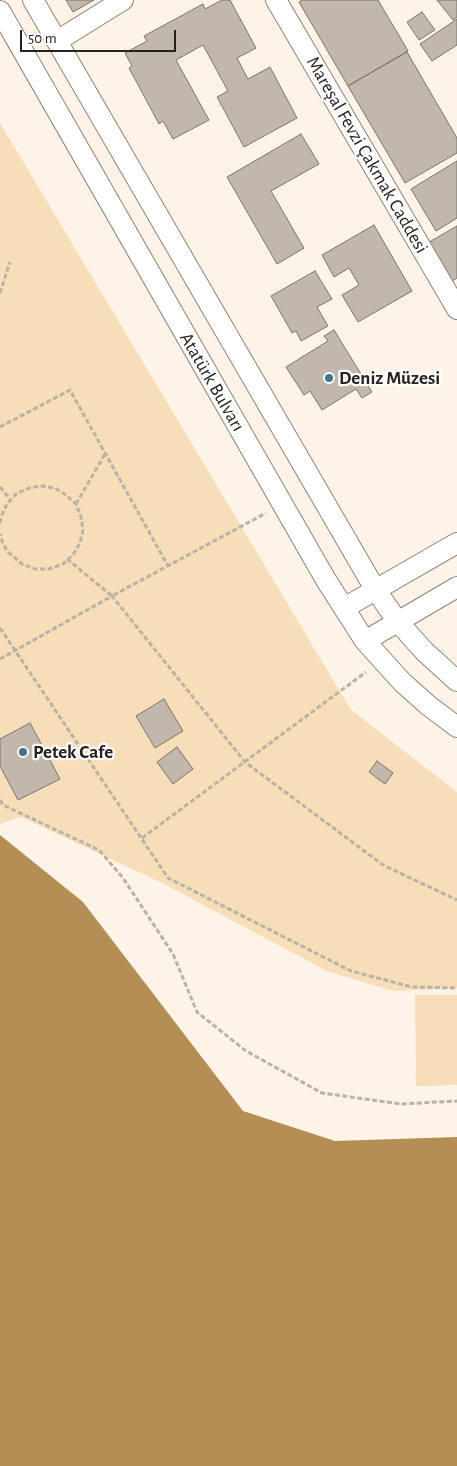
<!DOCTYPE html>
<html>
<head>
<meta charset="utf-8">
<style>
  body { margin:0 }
  #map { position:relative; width:457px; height:1466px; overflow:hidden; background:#fdf3e6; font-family:"Alegreya Sans",sans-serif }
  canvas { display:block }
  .scale { position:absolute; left:20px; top:30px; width:156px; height:22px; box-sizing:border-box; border:2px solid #26221e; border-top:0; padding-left:6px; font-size:15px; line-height:18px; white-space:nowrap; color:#26221e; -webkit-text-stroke:4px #fff; paint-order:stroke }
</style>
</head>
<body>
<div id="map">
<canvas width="457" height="1466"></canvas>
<div class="scale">50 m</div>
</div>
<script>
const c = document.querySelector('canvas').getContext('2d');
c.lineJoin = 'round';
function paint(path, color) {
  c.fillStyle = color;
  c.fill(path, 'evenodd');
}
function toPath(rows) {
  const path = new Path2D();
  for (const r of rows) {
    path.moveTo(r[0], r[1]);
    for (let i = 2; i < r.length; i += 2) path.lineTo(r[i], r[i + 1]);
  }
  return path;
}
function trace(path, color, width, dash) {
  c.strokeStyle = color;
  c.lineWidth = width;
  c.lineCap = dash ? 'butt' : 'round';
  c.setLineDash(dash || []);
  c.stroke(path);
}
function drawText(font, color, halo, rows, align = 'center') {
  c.font = font + ' "Alegreya Sans",sans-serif';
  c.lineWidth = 4.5;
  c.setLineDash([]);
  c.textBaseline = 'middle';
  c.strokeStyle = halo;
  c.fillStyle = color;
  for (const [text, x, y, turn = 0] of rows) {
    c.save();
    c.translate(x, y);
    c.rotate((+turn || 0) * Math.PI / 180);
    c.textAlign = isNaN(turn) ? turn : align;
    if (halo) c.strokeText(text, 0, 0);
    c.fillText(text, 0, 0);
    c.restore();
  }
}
const green = toPath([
  [0,123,351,710,457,792,457,988,393,991,327,971,162,883,21,817,0,824],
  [415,995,457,995,457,1085,416,1086]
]);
const water = toPath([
  [0,835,83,902,243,1111,335,1141,457,1137,457,1466,0,1466]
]);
const building = toPath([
  [66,0,94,0,73,12,66,0],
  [222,0,230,0,256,48,237,58,248,79,270,67,297,118,244,147,217,97,228,91,203,45,176,60,209,120,173,139,163,121,159,124,129,68,132,66,125,53,147,41,144,36,203,4,205,9,222,0],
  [302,0,378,0,408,51,348,86,299,2,302,0],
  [437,0,457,0,457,17,453,20,437,0],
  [422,12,435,30,419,40,407,22,422,12],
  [457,19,457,45,432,61,420,44,457,19],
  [407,52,457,138,457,153,405,183,348,86,407,52],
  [301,134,319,164,271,191,304,248,277,264,227,177,301,134],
  [457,161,457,218,436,231,411,189,457,161],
  [374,225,412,291,358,322,342,295,359,285,349,268,334,277,322,255,374,225],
  [457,226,457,278,447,284,424,245,457,226],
  [315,271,332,299,317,307,328,326,301,341,296,331,292,333,271,296,315,271],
  [334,330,372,392,362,398,356,389,322,410,310,391,304,395,286,367,328,341,324,336,334,330],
  [164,699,183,731,155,748,136,716,164,699],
  [30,723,60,779,18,800,0,766,0,739,30,723],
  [177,747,193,769,173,784,157,762,177,747],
  [377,761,393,773,385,784,369,772,377,761]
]);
const path = toPath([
  [0,293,10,262],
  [0,427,70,390,168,566],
  [0,487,11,500],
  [76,504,105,454],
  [0,523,1,517,7,504,16,494,29,488,42,486,55,488,66,495,76,504,81,517,83,530,80,543,73,555,63,564,49,569,35,569,22,564,8,552,3,544,0,534],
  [67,559,112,596,266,513],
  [0,628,168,878,351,971,412,987,457,988],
  [0,659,112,596,245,762,383,865,457,900],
  [0,800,3,805,99,850,123,878,173,954,197,1012,246,1051,322,1093,401,1104,457,1101],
  [142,838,366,672]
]);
const minor = toPath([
  [33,0,375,589,398,622,424,651,457,681],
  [276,0,457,309],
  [0,11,326,580,365,641,402,682,429,706,457,727],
  [57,41,123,0],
  [344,608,457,543],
  [365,641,457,587]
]);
const markers = [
  [329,378,5,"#3b788f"],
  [23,752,5,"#3b788f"]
];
const streetNames = [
  ["Mareşal Fevzi Çakmak Caddesi",367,155,60],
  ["Atatürk Bulvarı",212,382,60]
];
const poiNames = [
  ["Deniz Müzesi",339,378],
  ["Petek Cafe",33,752]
];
paint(green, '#f8ddb9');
paint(water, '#b58e56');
paint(building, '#c1b7ab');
trace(building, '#7d7469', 1);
trace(minor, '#8e8579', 22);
trace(path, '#bab2a7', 3, [5, 2.5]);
trace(minor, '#fff', 20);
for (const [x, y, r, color] of markers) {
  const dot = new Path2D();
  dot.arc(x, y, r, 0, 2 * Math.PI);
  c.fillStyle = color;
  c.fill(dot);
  trace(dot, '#fff', 2);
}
drawText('19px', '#26221e', '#fff', streetNames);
drawText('bold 19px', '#26221e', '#fff', poiNames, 'left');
</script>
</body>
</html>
